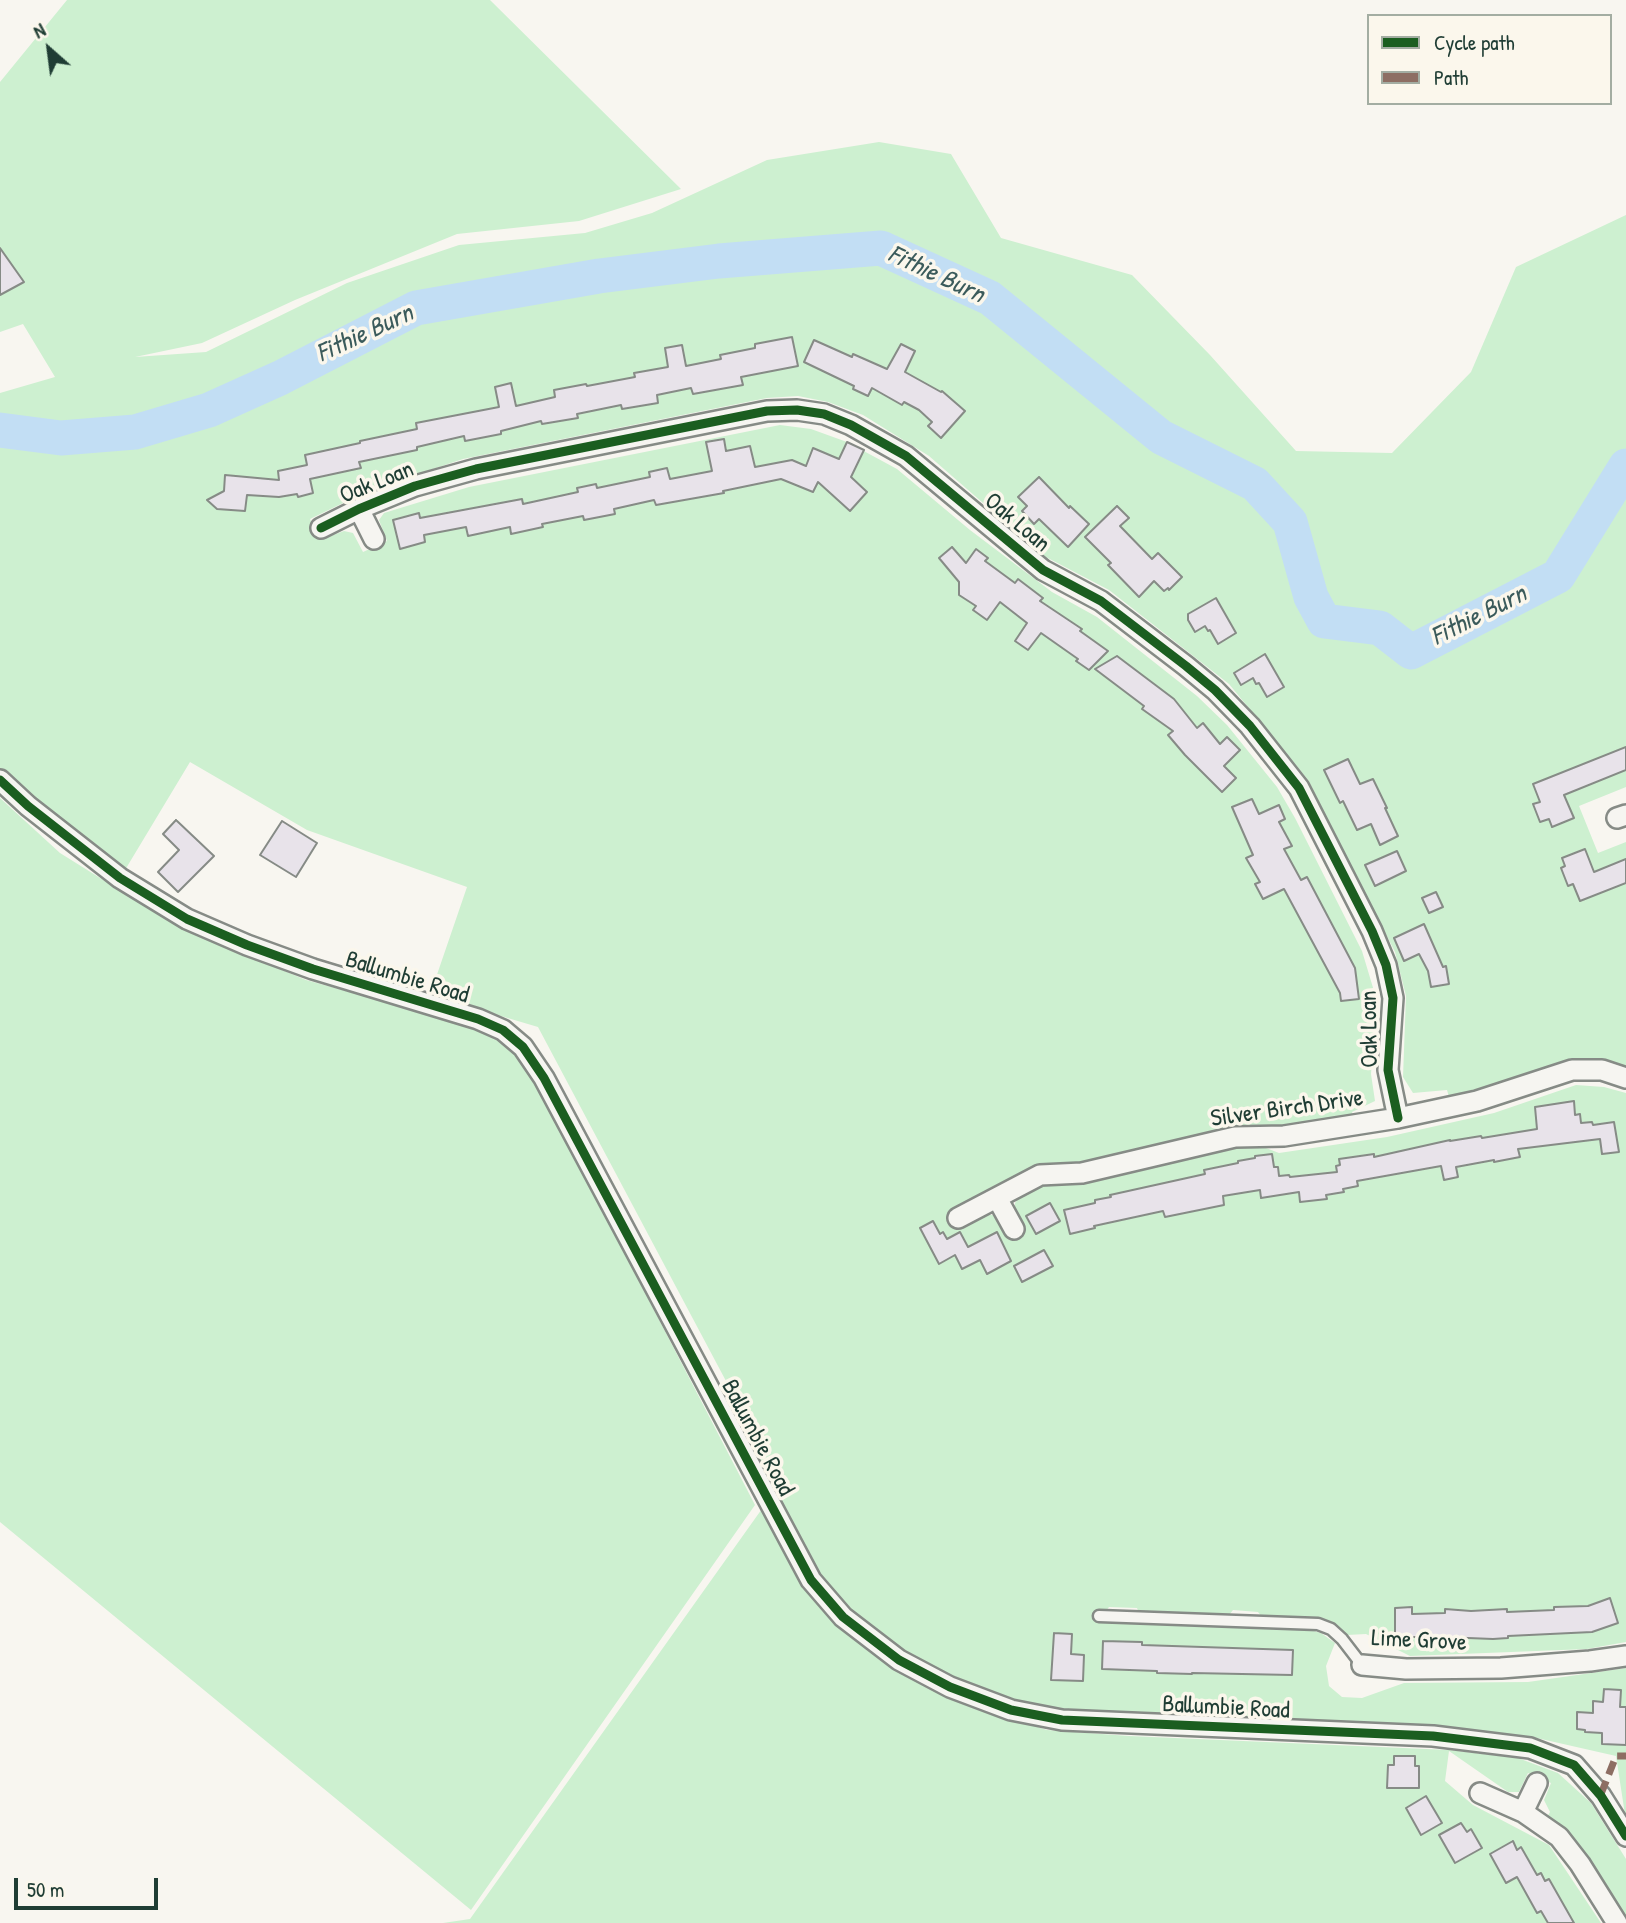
<!DOCTYPE html>
<html>
<head>
<meta charset="utf-8">
<style>
  body { margin:0 }
  #map { position:relative; width:1626px; height:1923px; overflow:hidden; background:#f8f6f0; font-family:"Patrick Hand",sans-serif }
  canvas { display:block }
  .legend { position:absolute; left:1367px; top:14px; width:245px; height:91px; box-sizing:border-box; background:#fbf7ec; border:2px solid #a3ada2; margin:0; padding:9px 12px; list-style:none; font-size:21px; color:#1f3d34 }
  .legend li { display:flex; align-items:center; gap:14px; height:35px }
  .legend b { width:35px; border:2px solid #a3ada2 }
  .north { position:absolute; left:14px; top:14px; width:70px; height:70px; -webkit-text-stroke:5px #fbf7ec; paint-order:stroke; rotate:332deg; font-size:19px; font-weight:700; line-height:28px; text-align:center; color:#1f3d34 }
  .north::after { content:''; display:block; margin:auto; width:24px; height:32px; background:#1f3d34; clip-path:polygon(50% 0,100% 100%,50% 72%,0 100%) }
  .scale { position:absolute; left:14px; top:1878px; width:144px; height:32px; box-sizing:border-box; border:4px solid #1f3d34; border-top:0; padding-left:9px; font-size:21px; line-height:24px; white-space:nowrap; color:#1f3d34; -webkit-text-stroke:5px #fbf7ec; paint-order:stroke }
</style>
</head>
<body>
<div id="map">
<canvas width="1626" height="1923"></canvas>
<ul class="legend">
<li><b style="height:9px;background:#1b5e20"></b>Cycle path</li>
<li><b style="height:9px;background:#8d6e63"></b>Path</li>
</ul>
<div class="north">N</div>
<div class="scale">50 m</div>
</div>
<script>
const c = document.querySelector('canvas').getContext('2d');
c.lineJoin = 'round';
function paint(path, color) {
  c.fillStyle = color;
  c.fill(path, 'evenodd');
}
function toPath(rows) {
  const path = new Path2D();
  for (const r of rows) {
    path.moveTo(r[0], r[1]);
    for (let i = 2; i < r.length; i += 2) path.lineTo(r[i], r[i + 1]);
  }
  return path;
}
function trace(path, color, width, dash) {
  c.strokeStyle = color;
  c.lineWidth = width;
  c.lineCap = dash ? 'butt' : 'round';
  c.setLineDash(dash || []);
  c.stroke(path);
}
function drawText(font, color, halo, rows, align = 'center') {
  c.font = font + ' "Patrick Hand",sans-serif';
  c.lineWidth = 7;
  c.setLineDash([]);
  c.textBaseline = 'middle';
  c.strokeStyle = halo;
  c.fillStyle = color;
  for (const [text, x, y, turn = 0] of rows) {
    c.save();
    c.translate(x, y);
    c.rotate((+turn || 0) * Math.PI / 180);
    c.textAlign = isNaN(turn) ? turn : align;
    if (halo) c.strokeText(text, 0, 0);
    c.fillText(text, 0, 0);
    c.restore();
  }
}
const green = toPath([
  [67,0,490,0,681,189,579,221,457,234,295,300,202,343,135,357,206,352,347,283,459,245,585,233,652,213,767,160,879,142,951,154,1001,238,1132,275,1210,355,1296,451,1392,453,1471,372,1516,267,1626,215,1626,787,1579,806,1598,853,1626,842,1626,1067,1593,1060,1568,1062,1486,1090,1449,1097,1447,1090,1413,1093,1403,1077,1406,996,1395,952,1308,780,1229,684,1109,590,1044,556,929,456,863,415,828,402,798,396,767,398,463,459,370,490,310,519,320,540,344,531,353,533,363,552,387,541,379,520,384,513,469,487,780,425,811,429,847,442,897,469,970,530,1052,592,1097,617,1197,696,1227,725,1277,787,1295,818,1362,951,1377,1001,1371,1074,1375,1101,1352,1112,1353,1118,1254,1133,1237,1127,1080,1166,1038,1168,955,1211,962,1225,981,1215,993,1215,1000,1222,1008,1233,1022,1225,1015,1213,1015,1203,1023,1192,1051,1182,1084,1181,1253,1143,1279,1153,1387,1137,1494,1113,1576,1085,1604,1087,1626,1093,1626,1642,1587,1649,1410,1656,1366,1634,1347,1635,1333,1624,1318,1618,1262,1617,1258,1612,1233,1610,1229,1615,1139,1613,1137,1608,1109,1607,1106,1611,1099,1611,1098,1620,1303,1628,1321,1633,1335,1643,1326,1666,1329,1686,1342,1697,1362,1698,1404,1683,1528,1682,1626,1668,1626,1821,1616,1756,1528,1736,1301,1720,1061,1712,983,1693,980,1708,1047,1730,1129,1736,1449,1750,1518,1758,1558,1773,1591,1803,1626,1859,1626,1920,1584,1852,1566,1830,1547,1817,1550,1812,1544,1800,1551,1783,1528,1773,1519,1792,1508,1792,1449,1751,1445,1781,1473,1805,1549,1845,1601,1923,443,1923,470,1919,764,1506,752,1430,538,1027,430,995,467,887,307,830,190,762,125,870,33,799,0,769,0,393,55,377,23,324,0,332,0,291,8,290,0,279,0,82],
  [0,798,60,853,177,926,306,980,477,1027,512,1048,536,1082,755,1505,471,1910,0,1522]
]);
const river = toPath([
  [0,430,61,438,135,432,209,410,280,378,416,308,599,276,719,261,881,248,990,298,1161,437,1255,484,1290,522,1311,597,1324,621,1380,628,1411,652,1558,576,1626,466]
]);
const building = toPath([
  [0,248,24,282,0,295,0,248],
  [792,337,798,366,741,377,743,385,693,394,691,388,657,395,658,403,622,409,621,405,577,414,578,418,542,424,541,421,501,431,501,434,465,441,464,436,417,447,417,450,359,462,361,468,310,479,313,493,298,497,297,494,279,497,247,495,245,511,217,509,207,500,224,491,225,475,279,480,278,471,307,465,305,455,360,443,360,441,417,429,416,423,499,407,495,387,511,383,516,406,555,397,554,390,586,384,587,386,635,377,634,373,668,367,665,348,682,345,686,366,721,359,720,355,755,348,755,344,792,337],
  [814,340,852,357,853,354,887,369,901,344,915,351,905,372,941,392,942,391,965,411,941,438,928,426,932,422,919,410,904,402,902,405,872,388,868,396,853,389,854,386,804,362,814,340],
  [724,439,726,451,750,446,755,467,792,460,806,466,813,448,839,459,847,442,864,450,851,477,867,492,850,511,818,482,813,492,781,479,723,491,724,493,656,505,654,500,614,509,615,514,584,520,583,516,542,524,543,527,511,534,510,527,468,536,466,527,424,535,425,542,400,549,393,520,419,513,420,518,522,499,523,504,578,492,577,488,596,484,597,488,650,477,649,472,667,468,670,479,712,471,706,442,724,439],
  [1039,477,1069,508,1070,506,1089,524,1068,547,1039,519,1034,524,1022,511,1027,506,1018,497,1039,477],
  [1117,506,1129,518,1120,526,1152,559,1158,553,1182,577,1169,590,1168,588,1164,591,1154,581,1139,597,1108,565,1111,563,1085,537,1117,506],
  [952,547,966,563,976,549,988,558,985,561,1015,583,1018,579,1043,598,1040,601,1082,629,1080,631,1108,651,1089,670,1076,661,1078,659,1041,633,1028,650,1015,641,1027,623,1000,602,987,620,973,610,976,606,959,595,959,582,939,558,952,547],
  [1216,598,1236,633,1218,644,1210,630,1208,631,1205,626,1195,632,1188,620,1188,614,1216,598],
  [1265,654,1284,687,1267,697,1259,683,1256,684,1253,678,1241,685,1234,673,1265,654],
  [1117,656,1174,699,1197,728,1203,723,1220,744,1227,737,1240,750,1224,766,1236,778,1222,792,1185,755,1168,735,1173,731,1142,709,1144,706,1095,669,1117,656],
  [1626,747,1626,770,1564,795,1574,818,1552,827,1549,819,1540,822,1533,804,1540,802,1533,784,1626,747],
  [1348,759,1360,784,1373,779,1387,808,1385,808,1398,836,1380,845,1371,824,1357,830,1343,801,1340,803,1324,770,1348,759],
  [1252,799,1259,814,1279,805,1285,819,1279,822,1292,846,1284,849,1301,880,1307,877,1355,968,1359,999,1341,1001,1340,993,1284,889,1263,899,1255,884,1260,882,1246,858,1253,855,1232,807,1252,799],
  [176,820,214,856,178,892,158,872,179,850,163,834,176,820],
  [282,821,317,843,296,877,260,855,282,821],
  [1585,849,1594,872,1626,859,1626,883,1580,901,1573,884,1568,886,1561,868,1565,866,1562,858,1585,849],
  [1397,851,1406,871,1375,886,1365,865,1397,851],
  [1436,892,1443,907,1429,913,1422,898,1436,892],
  [1424,924,1443,967,1446,966,1449,984,1431,987,1428,971,1419,954,1404,961,1394,938,1424,924],
  [1574,1101,1575,1115,1580,1114,1581,1123,1592,1122,1593,1125,1614,1122,1619,1152,1602,1154,1600,1139,1518,1149,1520,1157,1494,1162,1494,1160,1456,1167,1458,1177,1444,1180,1441,1166,1357,1181,1358,1186,1343,1189,1344,1192,1326,1195,1327,1199,1300,1202,1299,1192,1261,1198,1260,1190,1223,1196,1224,1205,1165,1217,1163,1211,1094,1226,1095,1228,1070,1234,1064,1210,1095,1203,1095,1200,1111,1197,1110,1195,1205,1174,1204,1170,1238,1163,1238,1161,1255,1158,1255,1156,1272,1154,1274,1167,1278,1167,1279,1176,1289,1175,1290,1177,1337,1172,1336,1166,1340,1165,1339,1159,1374,1154,1374,1157,1450,1140,1450,1141,1481,1136,1482,1138,1537,1129,1535,1107,1574,1101],
  [1050,1203,1060,1221,1036,1234,1026,1216,1050,1203],
  [933,1221,940,1234,943,1232,947,1239,960,1232,968,1247,997,1232,1011,1261,987,1274,980,1260,962,1269,955,1255,939,1264,920,1228,933,1221],
  [1044,1250,1053,1266,1022,1282,1014,1266,1044,1250],
  [1610,1598,1618,1623,1592,1632,1508,1636,1508,1638,1493,1639,1418,1636,1418,1637,1395,1637,1395,1608,1412,1607,1412,1614,1445,1613,1445,1609,1471,1611,1507,1609,1507,1612,1554,1610,1554,1607,1588,1606,1610,1598],
  [1054,1633,1072,1634,1071,1654,1084,1655,1083,1681,1051,1680,1054,1633],
  [1103,1641,1142,1642,1142,1645,1293,1650,1292,1675,1192,1673,1192,1674,1157,1673,1157,1671,1102,1669,1103,1641],
  [1604,1689,1621,1690,1620,1707,1626,1707,1626,1745,1602,1744,1602,1733,1585,1732,1585,1730,1577,1729,1577,1712,1593,1713,1593,1701,1603,1702,1604,1689],
  [1394,1756,1415,1756,1415,1766,1419,1766,1419,1788,1387,1788,1388,1765,1394,1765,1394,1756],
  [1426,1796,1442,1823,1421,1835,1406,1808,1426,1796],
  [1461,1823,1467,1832,1471,1829,1482,1848,1455,1863,1439,1835,1461,1823],
  [1513,1841,1517,1850,1521,1847,1537,1875,1541,1873,1545,1881,1549,1879,1574,1923,1548,1923,1541,1911,1537,1913,1517,1877,1506,1883,1490,1854,1513,1841]
]);
const service = toPath([
  [1099,1616,1318,1624,1331,1629,1342,1639,1362,1665]
]);
const minor = toPath([
  [359,509,374,539],
  [321,528,359,509,415,486,476,469,767,411,797,410,824,414,851,425,906,456,1043,570,1101,601,1186,666,1215,690,1250,726,1299,788,1372,931,1386,965,1393,998,1388,1070,1398,1118],
  [0,780,28,806,120,878,187,919,247,945,313,969,478,1019,503,1030,523,1047,544,1078,811,1580,843,1617,899,1660,950,1687,1011,1710,1062,1720,1433,1736,1530,1748,1574,1765,1601,1796,1626,1836],
  [1617,818,1626,815],
  [997,1198,1014,1229],
  [958,1218,1040,1175,1082,1173,1235,1137,1284,1136,1398,1118,1477,1101,1572,1070,1602,1070,1626,1078],
  [1362,1665,1406,1669,1501,1668,1590,1661,1626,1656],
  [1480,1793,1523,1812,1559,1837,1580,1864,1617,1923],
  [1523,1812,1537,1783]
]);
const quiet = toPath([
  [1601,1794,1616,1756,1626,1756]
]);
const cycleway = toPath([
  [321,528,359,509,415,486,476,469,767,411,797,410,824,414,851,425,906,456,1043,570,1101,601,1186,666,1215,690,1250,726,1299,788,1372,931,1386,965,1393,998,1388,1070,1398,1118],
  [0,780,28,806,120,878,187,919,247,945,313,969,478,1019,503,1030,523,1047,544,1078,811,1580,843,1617,899,1660,950,1687,1011,1710,1062,1720,1433,1736,1530,1748,1574,1765,1601,1796,1626,1836]
]);
const streetNames = [
  ["Oak Loan",377,483,-22],
  ["Oak Loan",1017,523,40],
  ["Ballumbie Road",407,978,17],
  ["Oak Loan",1370,1029,-91],
  ["Silver Birch Drive",1287,1109,-8],
  ["Ballumbie Road",757,1438,62],
  ["Lime Grove",1419,1641,3],
  ["Ballumbie Road",1226,1708,3]
];
const waterNames = [
  ["Fithie Burn",936,275,25],
  ["Fithie Burn",365,334,-25],
  ["Fithie Burn",1479,616,-27]
];
paint(green, '#cdf0d0');
trace(river, '#c2def4', 35);
paint(building, '#e8e3ea');
trace(building, '#868b86', 2);
trace(service, '#868b86', 15);
trace(minor, '#868b86', 24);
trace(service, '#f6f5f1', 10);
trace(minor, '#f6f5f1', 19);
trace(quiet, '#8d6e63', 7, [14, 7]);
trace(cycleway, '#1b5e20', 9);
drawText('24px', '#1f3d34', '#fbf7ec', streetNames);
drawText('italic 26px', '#3b5b5b', '#fbf7ec', waterNames);
</script>
</body>
</html>
